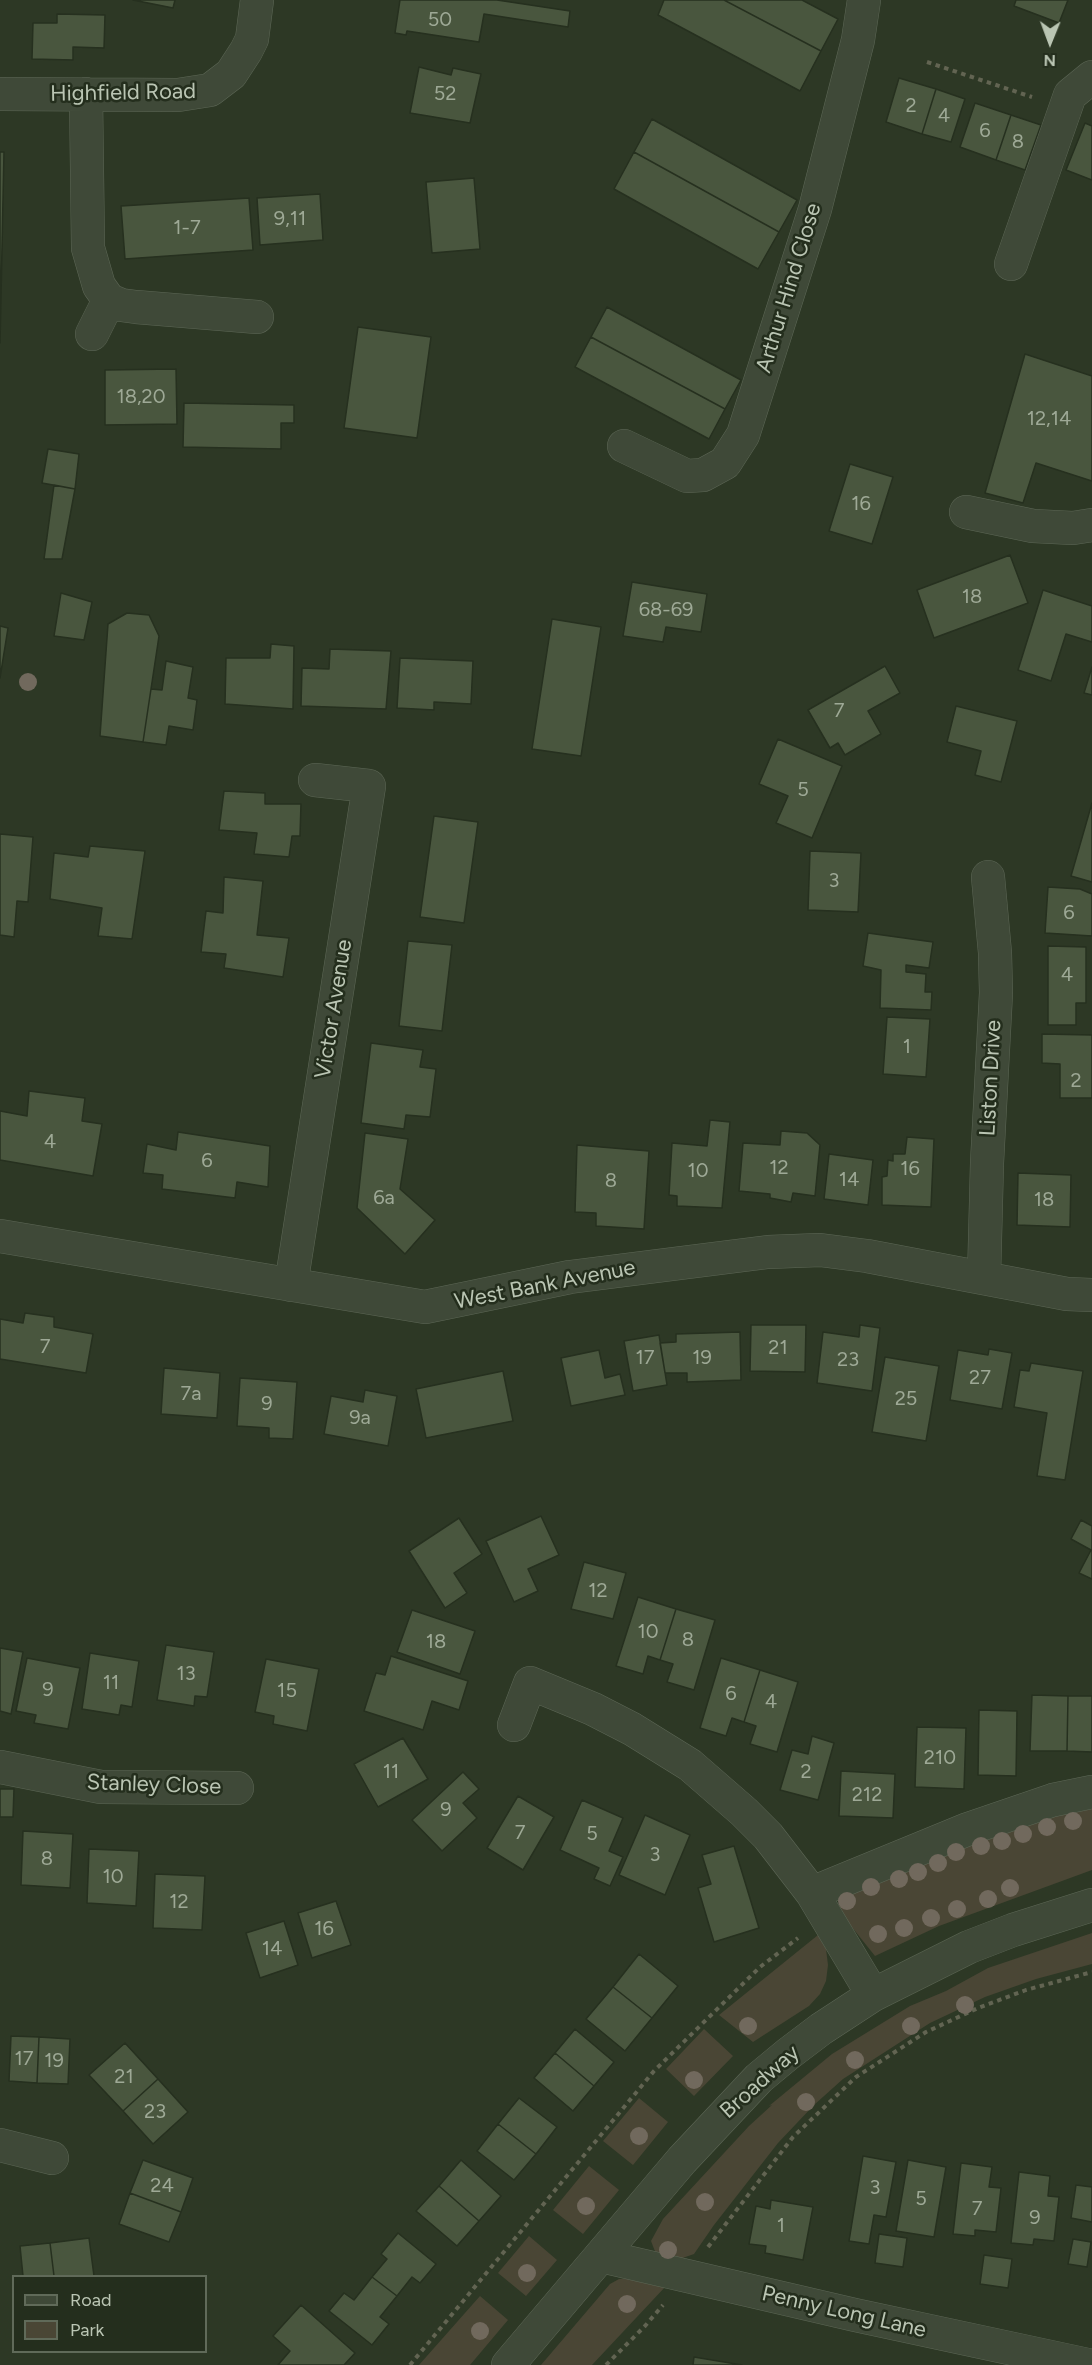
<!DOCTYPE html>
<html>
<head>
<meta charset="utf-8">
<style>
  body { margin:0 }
  #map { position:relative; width:1092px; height:2365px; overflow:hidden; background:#2d3825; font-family:Figtree,sans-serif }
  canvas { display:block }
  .legend { position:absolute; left:12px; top:2275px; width:195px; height:78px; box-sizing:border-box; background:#242e1d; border:2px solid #606a59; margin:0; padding:8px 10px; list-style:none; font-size:18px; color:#bac5b3 }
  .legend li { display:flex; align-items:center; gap:12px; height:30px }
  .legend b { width:30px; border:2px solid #606a59 }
  .north { position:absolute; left:1020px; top:12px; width:60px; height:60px; -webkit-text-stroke:4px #242e1d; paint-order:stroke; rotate:181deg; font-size:16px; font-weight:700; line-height:24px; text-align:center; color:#bac5b3 }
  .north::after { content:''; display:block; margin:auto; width:21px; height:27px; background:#bac5b3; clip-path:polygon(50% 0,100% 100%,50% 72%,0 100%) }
</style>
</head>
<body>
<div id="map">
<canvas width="1092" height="2365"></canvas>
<ul class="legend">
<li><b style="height:8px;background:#3f4938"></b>Road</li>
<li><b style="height:16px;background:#4a4635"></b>Park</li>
</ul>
<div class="north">N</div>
</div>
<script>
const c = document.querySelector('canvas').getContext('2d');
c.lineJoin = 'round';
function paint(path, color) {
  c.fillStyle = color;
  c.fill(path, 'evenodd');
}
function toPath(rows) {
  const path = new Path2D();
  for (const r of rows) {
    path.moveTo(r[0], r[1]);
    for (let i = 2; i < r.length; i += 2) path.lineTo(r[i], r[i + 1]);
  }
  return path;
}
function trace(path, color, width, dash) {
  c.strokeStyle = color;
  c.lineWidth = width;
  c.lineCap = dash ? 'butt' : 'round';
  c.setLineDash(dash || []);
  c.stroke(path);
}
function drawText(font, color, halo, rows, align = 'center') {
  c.font = font + ' Figtree,sans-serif';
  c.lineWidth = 5;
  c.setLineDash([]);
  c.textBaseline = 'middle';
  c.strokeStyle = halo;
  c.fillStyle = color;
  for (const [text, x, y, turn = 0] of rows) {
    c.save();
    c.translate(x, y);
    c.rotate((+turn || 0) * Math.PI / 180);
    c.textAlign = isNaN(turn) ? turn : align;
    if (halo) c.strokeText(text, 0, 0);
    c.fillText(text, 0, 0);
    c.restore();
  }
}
const green = toPath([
  [1092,1807,1092,1870,939,1926,875,1956,839,1911,839,1904,842,1897,1002,1828],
  [1092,1933,1092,1964,1036,1979,985,1997,930,2023,843,2079,814,2105,778,2143,714,2225,694,2254,677,2260,656,2254,651,2241,663,2219,749,2126,772,2105,769,2106,832,2054,910,2006,946,1991,988,1968],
  [818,1935,826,1949,828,1965,826,1981,820,1994,809,2006,753,2042,719,2015],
  [704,2029,733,2056,694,2096,666,2069],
  [639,2098,668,2122,633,2165,603,2141],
  [589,2166,619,2190,583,2234,553,2210],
  [529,2236,557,2260,526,2296,498,2273],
  [630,2278,666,2286,592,2365,541,2365,610,2284,619,2279],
  [480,2296,508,2320,470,2365,419,2365]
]);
const building = toPath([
  [133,0,175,0,173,8,133,0],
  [400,0,497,0,570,11,568,27,484,14,479,42,407,31,406,35,395,33,400,0],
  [664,0,724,0,821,51,800,91,658,15,664,0],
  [724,0,802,0,838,19,821,51,724,0],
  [1016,0,1068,0,1059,23,1014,6,1016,0],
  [57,14,105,15,104,48,73,47,73,60,32,59,33,23,57,23,57,14],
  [419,67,451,75,453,68,481,74,470,123,410,113,419,67],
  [899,78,936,89,922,134,886,122,899,78],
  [936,89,965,99,951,142,922,134,936,89],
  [975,103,1011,115,996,160,960,147,975,103],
  [1011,115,1041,125,1025,170,996,160,1011,115],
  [652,119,797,200,779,232,634,152,652,119],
  [1085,123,1092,126,1092,180,1066,170,1085,123],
  [0,152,4,152,0,343,0,152],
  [634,152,779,232,758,269,614,189,634,152],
  [474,178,480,249,432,253,426,182,474,178],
  [320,194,323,240,260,245,257,198,320,194],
  [249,198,253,250,125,259,121,206,249,198],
  [607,307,741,380,725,409,591,337,607,307],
  [358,327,431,337,417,438,344,428,358,327],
  [591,337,725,409,709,439,575,367,591,337],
  [1025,354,1092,376,1092,481,1036,463,1023,503,985,493,1025,354],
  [176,369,177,424,105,425,105,370,176,369],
  [184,403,294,405,294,423,281,423,281,449,183,447,184,403],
  [48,449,79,454,75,489,42,483,48,449],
  [850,464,893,477,872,544,829,531,850,464],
  [54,485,75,489,62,559,44,559,54,485],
  [1010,555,1028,603,934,638,917,590,1010,555],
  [632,582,707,594,701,632,666,627,663,642,623,636,632,582],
  [1043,590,1092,606,1092,642,1066,634,1051,681,1018,670,1043,590],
  [61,593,92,602,84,640,54,636,61,593],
  [127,613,149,615,159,636,143,742,100,736,108,624,127,613],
  [552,619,601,627,581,756,532,749,552,619],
  [0,626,8,628,0,678,0,626],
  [271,644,294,646,293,709,225,704,226,658,270,658,271,644],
  [330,649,391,651,386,709,301,706,302,668,329,669,330,649],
  [400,658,473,661,471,704,434,702,434,710,397,708,400,658],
  [166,661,193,667,188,698,197,700,193,730,169,726,166,745,143,742,151,689,162,690,166,661],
  [885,666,900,693,868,711,881,734,845,755,838,743,830,748,808,710,885,666],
  [1092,667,1092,695,1084,693,1092,667],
  [956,706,1017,721,1001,782,975,775,981,751,947,742,956,706],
  [778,739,842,766,812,838,776,823,788,796,759,784,778,739],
  [224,791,265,793,265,804,301,804,300,836,292,836,289,857,254,854,257,833,219,830,224,791],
  [1092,803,1092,882,1071,876,1092,803],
  [434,816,478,822,464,923,420,917,434,816],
  [0,834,33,837,28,902,17,901,14,937,0,935,0,834],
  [90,846,145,851,132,939,98,936,102,908,50,899,54,853,88,857,90,846],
  [810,851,861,853,858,912,808,910,810,851],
  [224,877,263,881,257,935,289,938,283,977,224,968,226,954,201,952,206,911,223,913,224,877],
  [1048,887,1080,889,1092,894,1092,936,1045,933,1048,887],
  [868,933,933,942,929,968,906,965,906,972,926,974,925,992,932,992,931,1010,880,1008,881,970,863,966,868,933],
  [408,941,452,945,442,1031,399,1026,408,941],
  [1048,946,1086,947,1086,1003,1076,1003,1076,1025,1048,1025,1048,946],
  [887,1017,930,1019,926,1077,883,1074,887,1017],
  [1042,1034,1092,1035,1092,1098,1060,1098,1060,1064,1042,1063,1042,1034],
  [371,1043,423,1050,420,1067,436,1069,430,1117,406,1115,404,1129,361,1123,371,1043],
  [29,1091,85,1098,82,1121,102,1124,93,1176,0,1160,0,1111,27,1116,29,1091],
  [710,1120,730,1122,722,1208,677,1206,677,1196,669,1195,672,1143,707,1146,710,1120],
  [781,1131,807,1133,820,1145,815,1196,793,1193,791,1202,770,1198,770,1194,739,1191,743,1143,780,1145,781,1131],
  [178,1132,270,1146,268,1187,237,1182,235,1198,162,1189,163,1175,143,1173,147,1144,176,1150,178,1132],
  [365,1133,408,1139,400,1189,435,1220,405,1254,357,1208,365,1133],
  [907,1137,934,1139,931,1207,882,1205,882,1177,887,1176,888,1160,893,1161,893,1154,905,1154,907,1137],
  [577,1145,649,1151,644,1229,596,1226,596,1213,575,1212,577,1145],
  [829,1154,873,1160,868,1205,824,1199,829,1154],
  [1018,1173,1071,1175,1070,1227,1017,1225,1018,1173],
  [25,1313,54,1317,54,1327,93,1334,86,1373,0,1359,0,1319,23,1323,25,1313],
  [751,1325,806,1325,805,1372,750,1371,751,1325],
  [860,1325,880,1328,872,1391,817,1383,823,1332,859,1337,860,1325],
  [740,1332,741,1380,687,1382,687,1373,665,1373,660,1343,676,1342,676,1334,740,1332],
  [659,1335,667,1385,633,1391,624,1341,659,1335],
  [989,1349,1012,1353,1002,1409,950,1400,958,1350,988,1355,989,1349],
  [599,1350,605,1378,620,1374,625,1395,571,1406,561,1358,599,1350],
  [885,1357,939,1366,926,1441,872,1432,885,1357],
  [1031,1363,1083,1371,1065,1480,1037,1476,1047,1413,1014,1407,1020,1370,1029,1371,1031,1363],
  [164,1368,220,1373,217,1418,161,1414,164,1368],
  [503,1371,513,1421,426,1438,416,1389,503,1371],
  [240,1378,297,1382,293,1439,269,1438,269,1428,237,1426,240,1378],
  [365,1390,397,1396,388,1446,324,1434,331,1396,363,1402,365,1390],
  [541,1516,559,1555,528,1569,538,1591,514,1602,486,1541,541,1516],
  [459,1518,482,1554,454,1573,467,1593,445,1608,409,1551,459,1518],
  [1081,1520,1092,1526,1092,1579,1079,1573,1091,1550,1071,1539,1081,1520],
  [584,1562,626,1573,613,1619,571,1609,584,1562],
  [638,1597,676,1609,660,1660,648,1656,643,1674,616,1666,638,1597],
  [676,1609,715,1620,694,1690,667,1682,673,1664,660,1660,676,1609],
  [412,1610,475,1631,460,1674,397,1652,412,1610],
  [166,1645,214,1652,207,1697,195,1696,194,1706,157,1700,166,1645],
  [0,1648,23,1652,11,1714,0,1711,0,1648],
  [90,1653,139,1661,132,1707,121,1705,119,1715,82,1709,90,1653],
  [391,1656,468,1681,459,1710,432,1701,423,1730,364,1711,376,1673,385,1675,391,1656],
  [27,1658,80,1668,68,1729,34,1723,36,1715,16,1711,27,1658],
  [721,1658,760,1670,744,1722,732,1718,726,1736,700,1728,721,1658],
  [266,1659,319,1669,307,1731,273,1724,274,1716,255,1712,266,1659],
  [760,1670,798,1682,777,1752,750,1744,756,1726,744,1722,760,1670],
  [1032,1695,1068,1696,1067,1751,1030,1751,1032,1695],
  [1068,1696,1092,1696,1092,1752,1067,1751,1068,1696],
  [979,1710,1017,1711,1016,1776,978,1775,979,1710],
  [917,1727,966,1728,964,1789,915,1787,917,1727],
  [812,1736,834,1743,818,1800,780,1790,792,1750,808,1754,812,1736],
  [403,1738,428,1779,378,1807,354,1764,403,1738],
  [841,1771,895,1774,893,1818,839,1816,841,1771],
  [463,1772,479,1789,463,1803,477,1818,442,1851,412,1820,463,1772],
  [0,1789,14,1789,13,1817,0,1817,0,1789],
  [518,1796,554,1817,523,1870,487,1848,518,1796],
  [582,1800,623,1818,609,1851,623,1857,610,1886,594,1879,599,1868,560,1850,582,1800],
  [645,1815,690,1835,665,1895,619,1875,645,1815],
  [23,1831,73,1834,70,1888,21,1885,23,1831],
  [734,1846,759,1928,714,1942,698,1888,711,1884,702,1855,734,1846],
  [89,1849,139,1851,136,1906,87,1903,89,1849],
  [155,1874,205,1876,202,1930,153,1928,155,1874],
  [336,1901,351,1945,312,1958,298,1913,336,1901],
  [284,1921,298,1965,260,1978,246,1933,284,1921],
  [639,1954,678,1986,652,2018,613,1987,639,1954],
  [613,1987,652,2018,625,2051,586,2019,613,1987],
  [575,2029,614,2062,594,2086,555,2053,575,2029],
  [11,2036,39,2037,37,2083,9,2081,11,2036],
  [39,2037,70,2039,68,2084,37,2083,39,2037],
  [125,2043,158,2079,123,2111,89,2075,125,2043],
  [555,2053,594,2086,573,2111,534,2078,555,2053],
  [158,2079,188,2112,153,2144,123,2111,158,2079],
  [519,2098,557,2127,536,2154,498,2124,519,2098],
  [498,2124,536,2154,514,2180,477,2151,498,2124],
  [863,2156,896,2162,886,2217,874,2215,869,2244,849,2241,863,2156],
  [143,2160,193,2178,181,2212,130,2193,143,2160],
  [461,2160,501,2196,479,2221,439,2186,461,2160],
  [908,2160,946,2167,934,2237,896,2231,908,2160],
  [961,2163,992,2167,989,2187,1001,2188,996,2232,975,2230,975,2236,953,2234,961,2163],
  [1019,2172,1050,2176,1048,2196,1059,2197,1054,2241,1034,2239,1033,2245,1011,2243,1019,2172],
  [1076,2185,1092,2187,1092,2222,1071,2218,1076,2185],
  [439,2186,479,2221,457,2246,416,2211,439,2186],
  [130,2193,181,2212,169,2242,119,2224,130,2193],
  [771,2200,813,2207,803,2260,765,2253,766,2246,749,2244,756,2206,770,2209,771,2200],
  [398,2233,436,2264,420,2283,412,2277,397,2296,372,2277,387,2259,381,2254,398,2233],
  [879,2234,907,2238,903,2267,875,2263,879,2234],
  [89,2238,94,2276,54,2276,50,2243,89,2238],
  [1073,2239,1091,2242,1087,2267,1068,2264,1073,2239],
  [50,2243,54,2276,23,2276,20,2246,50,2243],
  [984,2255,1012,2259,1008,2288,980,2284,984,2255],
  [372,2277,397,2296,380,2317,389,2324,372,2345,329,2311,344,2293,354,2300,372,2277],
  [301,2305,355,2353,344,2365,278,2365,290,2351,273,2336,301,2305],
  [694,2357,742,2365,693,2365,694,2357]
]);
const path = toPath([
  [927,62,1032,97],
  [708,2247,793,2137,856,2077,926,2032,978,2008,1026,1990,1092,1972],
  [410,2365,654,2071,760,1967,798,1938],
  [606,2365,645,2326,663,2305]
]);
const minor = toPath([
  [0,94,178,95,210,90,231,74,246,51,252,39,257,0],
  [86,94,88,248,99,286,109,300,121,305,136,307,257,317],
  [1011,264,1070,95,1092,77],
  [92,334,109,300],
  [624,446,687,476,703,475,725,463,743,435,815,209,858,40,864,0],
  [966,512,1033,526,1073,528,1092,525],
  [0,1236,425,1307,570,1277,768,1252,820,1250,867,1256,1067,1294,1092,1295],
  [984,1278,987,1163,996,993,995,953,988,877],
  [291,1285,369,786,315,780],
  [514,1725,530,1683,593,1709,632,1729,690,1765,744,1812,768,1836,812,1893,873,1995],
  [0,1767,101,1787,237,1788],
  [812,1893,968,1829,1053,1800,1092,1792],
  [0,2145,52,2158],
  [601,2256,855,2315,1088,2365],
  [508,2365,682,2160,759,2078,788,2054,821,2029,873,1995,969,1947,1013,1930,1092,1905]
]);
const trees = [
  [28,682],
  [1073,1821],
  [1047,1827],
  [1023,1834],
  [1002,1841],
  [981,1846],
  [956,1852],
  [938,1863],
  [918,1872],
  [899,1879],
  [871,1887],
  [1010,1888],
  [988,1899],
  [847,1901],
  [957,1909],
  [931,1918],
  [904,1928],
  [878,1934],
  [965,2005],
  [748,2026],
  [911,2026],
  [855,2060],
  [694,2080],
  [806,2102],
  [639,2136],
  [705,2202],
  [586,2206],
  [668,2250],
  [527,2273],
  [627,2304],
  [480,2331]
];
const numberNames = [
  ["50",440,20],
  ["52",445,94],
  ["2",911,106],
  ["4",944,116],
  ["6",985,131],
  ["8",1018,142],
  ["9,11",290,219],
  ["1-7",187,228],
  ["18,20",141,397],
  ["12,14",1049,419],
  ["16",861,504],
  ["18",972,597],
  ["68-69",666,610],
  ["7",839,711],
  ["5",803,790],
  ["3",834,881],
  ["6",1069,913],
  ["4",1067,975],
  ["1",907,1047],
  ["2",1076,1081],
  ["4",50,1142],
  ["6",207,1161],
  ["12",779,1168],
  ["16",910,1169],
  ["10",698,1171],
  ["14",849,1180],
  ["8",611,1181],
  ["6a",384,1198],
  ["18",1044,1200],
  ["7",45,1347],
  ["21",778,1348],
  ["17",645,1358],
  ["19",702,1358],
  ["23",848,1360],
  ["27",980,1378],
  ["7a",191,1394],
  ["25",906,1399],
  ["9",267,1404],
  ["9a",360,1418],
  ["12",598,1591],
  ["10",648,1632],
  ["8",688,1640],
  ["18",436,1642],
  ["13",186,1674],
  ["11",111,1683],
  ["9",48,1690],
  ["15",287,1691],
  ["6",731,1694],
  ["4",771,1702],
  ["210",940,1758],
  ["11",391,1772],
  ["2",806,1772],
  ["212",867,1795],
  ["9",446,1810],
  ["7",520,1833],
  ["5",592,1834],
  ["3",655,1855],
  ["8",47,1859],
  ["10",113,1877],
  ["12",179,1902],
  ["16",324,1929],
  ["14",272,1949],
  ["17",24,2059],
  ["19",54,2061],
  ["21",124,2077],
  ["23",155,2112],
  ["24",162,2186],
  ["3",875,2188],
  ["5",921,2199],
  ["7",977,2209],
  ["9",1035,2218],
  ["1",781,2226]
];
const streetNames = [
  ["Highfield Road",123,93,-1],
  ["Arthur Hind Close",789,288,-73],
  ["Victor Avenue",334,1009,-81],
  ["Liston Drive",991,1078,-87],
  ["West Bank Avenue",545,1285,-11],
  ["Stanley Close",154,1785,2],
  ["Broadway",760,2082,-42],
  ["Penny Long Lane",844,2312,13]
];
paint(green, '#4a4635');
paint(building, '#49563e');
trace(building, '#26301f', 1.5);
trace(minor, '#5d6756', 34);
trace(path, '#626452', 4, [4.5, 4.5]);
trace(minor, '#3f4938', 33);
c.fillStyle = '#71695d';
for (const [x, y] of trees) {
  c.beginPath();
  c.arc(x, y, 9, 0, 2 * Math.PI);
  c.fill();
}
drawText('20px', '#9ea996', null, numberNames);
drawText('22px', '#bac5b3', '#242e1d', streetNames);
</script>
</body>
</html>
